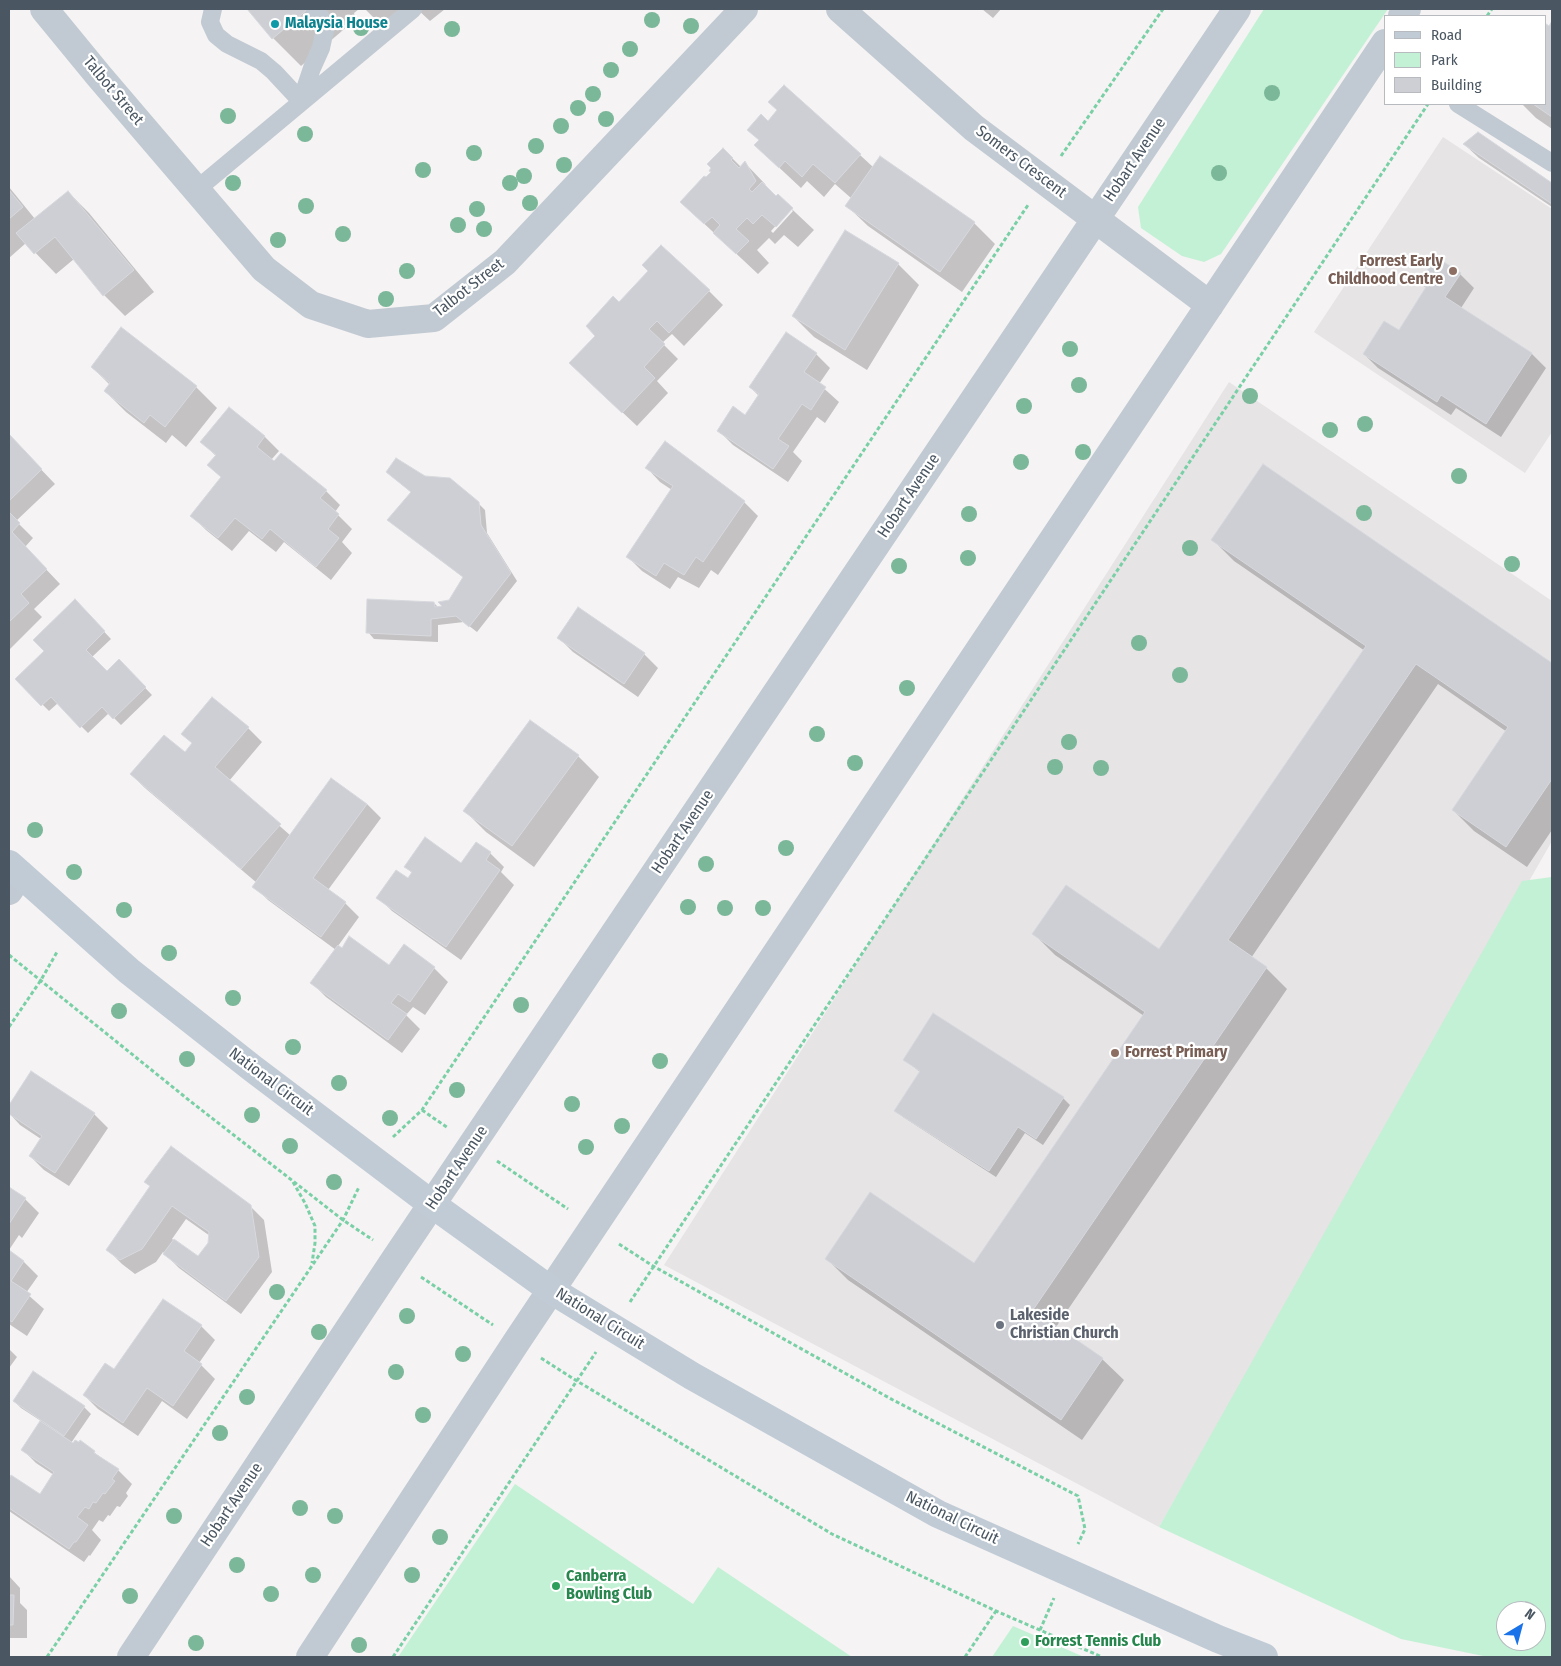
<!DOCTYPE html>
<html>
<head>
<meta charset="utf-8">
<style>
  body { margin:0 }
  #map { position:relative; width:1561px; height:1666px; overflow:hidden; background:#f5f3f3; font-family:"Fira Sans Condensed",sans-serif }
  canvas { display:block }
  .frame { position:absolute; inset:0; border:10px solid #4a5661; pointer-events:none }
  .legend { position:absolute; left:1384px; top:15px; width:162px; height:90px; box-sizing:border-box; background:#fff; border:1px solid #b7bbc0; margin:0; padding:6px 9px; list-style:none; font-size:15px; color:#4a5661 }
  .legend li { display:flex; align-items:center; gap:10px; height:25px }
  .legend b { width:25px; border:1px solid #b7bbc0 }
  .north { position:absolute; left:1496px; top:1601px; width:50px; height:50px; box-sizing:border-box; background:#fff; border:1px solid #b7bbc0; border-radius:50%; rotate:37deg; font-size:14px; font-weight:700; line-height:20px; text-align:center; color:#4a5661 }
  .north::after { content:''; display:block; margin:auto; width:18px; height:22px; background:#1a73e8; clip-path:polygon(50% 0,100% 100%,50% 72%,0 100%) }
</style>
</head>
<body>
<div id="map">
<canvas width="1561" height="1666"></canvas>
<div class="frame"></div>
<ul class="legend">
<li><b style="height:6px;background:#c1cbd6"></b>Road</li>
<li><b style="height:14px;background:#c3f1d5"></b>Park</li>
<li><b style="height:14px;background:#cdcfd5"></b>Building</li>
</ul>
<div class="north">N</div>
</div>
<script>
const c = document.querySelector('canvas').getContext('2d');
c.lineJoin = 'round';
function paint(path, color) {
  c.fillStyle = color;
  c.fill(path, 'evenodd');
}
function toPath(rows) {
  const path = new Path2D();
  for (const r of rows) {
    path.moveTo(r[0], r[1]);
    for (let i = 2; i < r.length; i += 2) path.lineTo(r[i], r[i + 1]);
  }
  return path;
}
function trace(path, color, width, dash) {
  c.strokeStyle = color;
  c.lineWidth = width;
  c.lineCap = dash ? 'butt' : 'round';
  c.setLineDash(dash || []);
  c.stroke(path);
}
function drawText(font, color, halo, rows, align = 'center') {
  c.font = font + ' "Fira Sans Condensed",sans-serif';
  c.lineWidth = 4.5;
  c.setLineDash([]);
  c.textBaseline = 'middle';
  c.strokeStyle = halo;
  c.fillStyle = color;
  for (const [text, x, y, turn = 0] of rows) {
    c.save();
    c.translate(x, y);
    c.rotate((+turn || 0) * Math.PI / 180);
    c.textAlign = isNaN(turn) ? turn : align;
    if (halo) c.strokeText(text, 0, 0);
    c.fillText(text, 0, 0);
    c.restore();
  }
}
const education = toPath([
  [1443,137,1552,209,1552,432,1525,473,1314,332],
  [1229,382,1552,601,1552,841,1159,1527,664,1265]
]);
const green = toPath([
  [1264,9,1388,9,1221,254,1204,262,1182,256,1141,228,1138,207],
  [1552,877,1552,1657,1488,1657,1401,1639,1159,1527,1522,881],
  [1506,1611,1536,1611,1536,1641,1506,1641],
  [515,1484,693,1604,718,1567,852,1657,398,1657],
  [1013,1626,1084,1657,992,1657]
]);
const shadow = toPath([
  [249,9,359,9,354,13,356,19,301,66,273,38],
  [365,9,407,9,384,28],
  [417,9,445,9,430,21],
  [982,9,1001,9,993,18],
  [1552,23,1552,129,1536,118,1522,104,1545,104,1545,24,1549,28],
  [768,123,860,155,873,167,974,223,995,244,962,292,868,226,846,205,851,198,835,184,824,197,807,181,801,188,755,145,760,141,748,130],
  [1478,133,1552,184,1552,207,1479,158,1465,145],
  [723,149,741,167,745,163,765,184,770,192,777,198,778,196,814,230,798,247,784,235,775,244,769,238,757,250,769,263,758,274,681,202,712,173],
  [791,209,793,211,773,233,771,231],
  [9,187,35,219,68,192,89,213,154,292,125,316,104,295,74,259,56,274,26,243,9,258],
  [898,264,919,285,867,370,814,337,793,316],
  [650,271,709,291,723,305,684,346,672,334,662,343,678,359,657,381,668,393,637,426,585,377,597,336,619,304],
  [1460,274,1474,288,1461,308,1532,354,1546,368,1501,437,1456,408,1451,415,1378,368,1364,354,1399,332,1427,289,1421,283],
  [816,354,830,368,819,384,839,402,825,423,817,417,793,452,802,461,788,482,733,445,719,431,745,416,759,396,750,387],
  [92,367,196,387,217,408,186,447,172,435,166,443,126,412,105,391,110,385],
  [229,409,265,437,279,451,271,460,275,463,281,455,326,491,340,505,335,512,352,529,342,542,352,553,331,580,284,542,276,552,249,531,232,551,206,530,192,516,222,478,209,465,216,456,202,442],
  [9,436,55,484,16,521,33,538,25,547,60,584,34,609,42,617,9,650],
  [1264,466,1552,664,1552,830,1527,867,1474,831,1453,810,1507,732,1438,684,1251,958,1266,968,1287,989,1056,1327,1102,1359,1124,1380,1082,1440,848,1280,827,1259,974,1265,1144,1016,1055,955,1034,934,1160,951,1365,651,1234,561,1213,540],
  [647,468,744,502,758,516,718,575,711,570,699,588,678,577,670,589,642,571,628,557,672,490,660,482],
  [387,472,424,478,478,503,485,510,487,533,517,581,477,632,464,622,438,625,438,642,374,639,368,632,434,603,439,608,444,607,450,601,464,578,396,526,389,520,412,493],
  [75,601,111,639,92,657,107,672,119,661,152,695,121,725,109,713,88,733,58,703,49,711,17,679,46,651],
  [559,638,644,654,658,668,638,697,573,652],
  [213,699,248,728,262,742,229,781,291,836,367,804,381,818,328,890,345,903,359,917,338,946,342,949,390,967,405,946,434,968,448,982,425,1015,413,1007,406,1015,420,1029,402,1053,326,997,312,983,336,950,268,900,254,886,257,883,145,788,131,774,185,753,193,744,183,734],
  [530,721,578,756,599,777,534,867,486,832,465,811],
  [490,853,504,867,501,872,514,885,461,960,392,911,378,897,408,880,413,874,406,867,462,864],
  [905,1060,1063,1098,1070,1105,1043,1145,1025,1133,996,1177,903,1117,896,1110,920,1072],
  [32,1073,94,1114,108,1128,69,1186,44,1170,30,1156,41,1139,20,1125,9,1113,9,1107],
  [146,1182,250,1206,264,1220,272,1272,241,1314,179,1268,163,1252,156,1262,135,1274,122,1264,108,1250,151,1187],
  [186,1219,210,1236,209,1244,199,1258,172,1239],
  [9,1189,25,1199,39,1213,22,1238,19,1235,9,1250],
  [9,1252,24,1262,38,1276,26,1293,44,1309,27,1336,9,1324],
  [201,1326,215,1340,199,1363,215,1379,187,1419,162,1401,138,1436,98,1409,84,1395,115,1371],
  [9,1349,17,1357,9,1368],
  [14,1401,84,1407,91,1414,71,1443,73,1445,80,1442,118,1470,132,1484,126,1493,128,1496,120,1507,117,1506,110,1516,108,1515,103,1522,99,1520,92,1530,101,1540,90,1556,89,1555,84,1562,9,1511,9,1481,11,1477,40,1496,54,1475,36,1463,22,1449,41,1421,21,1408],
  [9,1576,20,1588,20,1603,27,1610,27,1638,9,1638]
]);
const building = toPath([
  [247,9,308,9,272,39,247,9],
  [1552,21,1552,117,1533,104,1545,104,1545,23,1549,26,1552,21],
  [784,85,861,154,835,183,813,164,802,177,785,161,779,168,754,145,759,140,747,130,761,114,768,121,777,110,768,102,784,85],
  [1478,132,1552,183,1552,204,1463,144,1478,132],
  [723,148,733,158,731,160,739,168,745,161,756,181,749,189,752,192,762,182,776,196,778,194,793,208,776,227,762,215,753,224,747,218,736,229,749,241,736,254,713,233,720,225,712,217,704,224,680,202,704,176,706,177,711,172,709,171,711,168,707,164,723,148],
  [880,156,975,222,940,272,845,206,880,156],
  [9,190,23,207,9,219,9,190],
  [68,191,134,270,103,296,55,237,34,254,16,233,68,191],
  [845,230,899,263,845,350,792,316,845,230],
  [661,245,710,290,669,333,657,321,649,329,665,344,644,367,655,378,622,413,569,363,595,336,586,326,613,296,619,302,648,271,642,265,661,245],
  [1436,257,1461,273,1445,297,1532,353,1486,424,1441,395,1437,402,1363,354,1384,321,1399,330,1426,287,1419,283,1436,257],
  [121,327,197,386,165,427,150,415,144,423,104,391,110,383,91,367,121,327],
  [786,332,817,353,804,372,826,387,811,410,802,404,778,439,789,446,773,469,717,431,733,406,745,415,759,394,749,387,786,332],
  [229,407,265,436,257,447,274,461,281,453,327,490,320,498,339,514,328,529,339,538,316,567,270,529,262,539,235,518,218,538,190,516,221,477,207,465,216,455,200,442,229,407],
  [9,434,42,469,9,501,9,434],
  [665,441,745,501,703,562,696,557,684,575,664,563,656,576,626,557,673,486,645,468,665,441],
  [396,458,425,476,450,478,479,502,481,525,511,573,469,627,456,616,431,619,431,636,366,633,367,599,434,602,435,607,442,606,438,602,449,600,463,577,387,520,411,492,386,472,396,458],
  [1263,464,1552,663,1552,779,1506,847,1452,810,1508,727,1416,664,1228,940,1267,967,1033,1310,1103,1358,1061,1420,825,1259,870,1192,974,1263,1145,1012,1032,934,1066,885,1159,949,1366,646,1211,540,1263,464],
  [9,512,20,523,12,532,47,569,21,594,29,603,9,622,9,512],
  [75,599,105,631,86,650,107,671,119,659,146,687,113,719,102,707,80,728,51,697,41,706,15,679,44,651,33,640,75,599],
  [578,607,645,653,624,684,557,638,578,607],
  [212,697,249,727,215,767,281,824,241,869,130,774,164,735,185,752,192,743,181,734,212,697],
  [530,720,579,755,512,846,463,811,530,720],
  [331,778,367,804,313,878,346,902,321,937,252,887,331,778],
  [425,837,461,863,476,842,491,852,486,860,500,870,446,947,376,898,396,870,408,878,412,872,404,867,425,837],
  [349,936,389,965,404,944,435,967,410,1002,398,994,391,1003,407,1014,388,1040,310,983,338,945,342,948,349,936],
  [933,1013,1064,1097,1036,1139,1018,1127,989,1171,894,1111,920,1071,903,1060,933,1013],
  [31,1071,95,1113,55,1173,29,1156,42,1136,9,1114,9,1105,31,1071],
  [171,1146,251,1205,259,1257,226,1301,163,1254,174,1239,198,1256,208,1243,209,1232,172,1206,142,1249,120,1260,106,1250,150,1186,144,1182,171,1146],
  [9,1187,26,1198,9,1224,9,1187],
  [9,1250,24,1261,11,1281,31,1294,12,1322,9,1320,9,1250],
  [163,1299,202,1325,184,1351,202,1364,173,1406,147,1388,123,1423,83,1395,105,1363,114,1369,163,1299],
  [33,1371,85,1406,64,1436,13,1401,33,1371],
  [40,1421,73,1443,75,1440,79,1442,80,1440,95,1451,94,1453,119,1469,112,1479,115,1481,105,1494,103,1493,96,1503,93,1502,89,1509,85,1507,77,1517,88,1525,76,1542,74,1542,69,1549,9,1508,9,1479,11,1475,40,1494,54,1472,21,1450,40,1421],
  [9,1595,14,1595,13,1625,9,1625,9,1595]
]);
const path = toPath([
  [1487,16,1492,9],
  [1061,156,1163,9],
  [9,955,190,1101,343,1220,373,1240],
  [9,1027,41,980,57,952],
  [422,1110,448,1128],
  [393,1137,422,1110,1028,205],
  [497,1161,568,1209],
  [293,1182,305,1203,315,1226,315,1243,312,1263],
  [619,1244,653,1266,893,1400,1078,1496,1085,1529,1078,1544],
  [421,1277,493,1325],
  [630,1302,1428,104],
  [541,1358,577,1381,832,1534,996,1611,1102,1657],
  [1040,1630,1054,1598],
  [47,1657,343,1220,359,1187],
  [393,1657,596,1352],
  [965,1657,996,1611]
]);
const lane = toPath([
  [213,9,210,22,216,35,227,44,261,61,274,72,301,101,312,68,321,48,326,25,315,9],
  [1458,104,1552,163],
  [196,190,413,9]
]);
const street = toPath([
  [44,9,99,76,264,269,311,305,368,324,434,318,505,262,744,9],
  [840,9,974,128,1210,305],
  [1402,16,1407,9],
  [9,891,20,874],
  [131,1657,395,1259,1237,9],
  [310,1657,517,1341,1385,43]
]);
const secondary = toPath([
  [9,864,129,971,252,1068,433,1205,551,1290,692,1376,938,1514,1218,1639,1264,1657]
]);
const trees = [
  [652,20],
  [691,26],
  [361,28],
  [452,29],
  [630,49],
  [611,70],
  [1272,93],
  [593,94],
  [578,108],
  [228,116],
  [606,119],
  [561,126],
  [305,134],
  [536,146],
  [474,153],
  [564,165],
  [423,170],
  [1219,173],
  [524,176],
  [233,183],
  [510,183],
  [530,203],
  [306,206],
  [477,209],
  [458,225],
  [484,229],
  [343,234],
  [278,240],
  [407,271],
  [386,299],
  [1070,349],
  [1079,385],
  [1250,396],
  [1024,406],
  [1365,424],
  [1330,430],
  [1083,452],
  [1021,462],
  [1459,476],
  [1364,513],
  [969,514],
  [1190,548],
  [968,558],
  [1512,564],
  [899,566],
  [1139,643],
  [1180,675],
  [907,688],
  [817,734],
  [1069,742],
  [855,763],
  [1055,767],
  [1101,768],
  [35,830],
  [786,848],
  [706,864],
  [74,872],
  [688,907],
  [725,908],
  [763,908],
  [124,910],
  [169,953],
  [233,998],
  [521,1005],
  [119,1011],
  [293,1047],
  [187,1059],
  [660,1061],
  [339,1083],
  [457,1090],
  [572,1104],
  [252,1115],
  [390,1118],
  [622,1126],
  [290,1146],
  [586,1147],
  [334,1182],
  [277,1292],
  [407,1316],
  [319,1332],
  [463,1354],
  [396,1372],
  [247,1397],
  [423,1415],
  [220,1433],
  [300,1508],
  [174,1516],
  [335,1516],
  [440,1537],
  [237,1565],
  [313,1575],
  [412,1575],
  [271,1594],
  [130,1596],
  [196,1643],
  [359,1645]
];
const markers = [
  [275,24,5,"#0f9aa8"],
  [1453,271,5,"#8d6e63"],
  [1115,1053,5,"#8d6e63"],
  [1000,1325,5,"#6b7280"],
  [556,1586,5,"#2e9e5b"],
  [1025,1642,5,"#2e9e5b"]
];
const cultureNames = [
  ["Malaysia House",285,24]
];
const streetNames = [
  ["Talbot Street",113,91,50],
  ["Hobart Avenue",1135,160,-56],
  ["Somers Crescent",1021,162,37],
  ["Talbot Street",469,288,-38],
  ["Hobart Avenue",909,496,-56],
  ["Hobart Avenue",683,832,-56],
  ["National Circuit",271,1082,37],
  ["Hobart Avenue",457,1168,-56],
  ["National Circuit",600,1319,32],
  ["Hobart Avenue",232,1505,-56],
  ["National Circuit",952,1518,26]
];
const educationNames = [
  ["Forrest Early",1443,262],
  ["Childhood Centre",1443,280],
  ["Forrest Primary",1125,1053,"left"]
];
const worshipNames = [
  ["Lakeside",1010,1316],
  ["Christian Church",1010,1334]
];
const leisureNames = [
  ["Canberra",566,1577],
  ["Bowling Club",566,1595],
  ["Forrest Tennis Club",1035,1642]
];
paint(education, '#e6e4e5');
paint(green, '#c3f1d5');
paint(shadow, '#0003');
paint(building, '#cdcfd5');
trace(building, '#d7d9de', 1);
trace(path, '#7ad0a6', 3, [4, 2.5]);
trace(lane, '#c1cad2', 18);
trace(street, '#c1cad2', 28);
trace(secondary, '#c1cbd6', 28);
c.fillStyle = '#7bb799';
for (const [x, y] of trees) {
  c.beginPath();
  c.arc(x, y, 8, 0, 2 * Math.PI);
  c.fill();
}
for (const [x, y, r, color] of markers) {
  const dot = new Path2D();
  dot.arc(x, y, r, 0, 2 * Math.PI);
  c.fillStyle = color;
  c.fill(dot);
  trace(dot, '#fff', 2);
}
drawText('bold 16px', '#0d838f', '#fff', cultureNames, 'left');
drawText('16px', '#4a5661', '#fff', streetNames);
drawText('bold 16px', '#785e54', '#fff', educationNames, 'right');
drawText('bold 16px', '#5b616d', '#fff', worshipNames, 'left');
drawText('bold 16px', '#27864d', '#fff', leisureNames, 'left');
</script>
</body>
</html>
